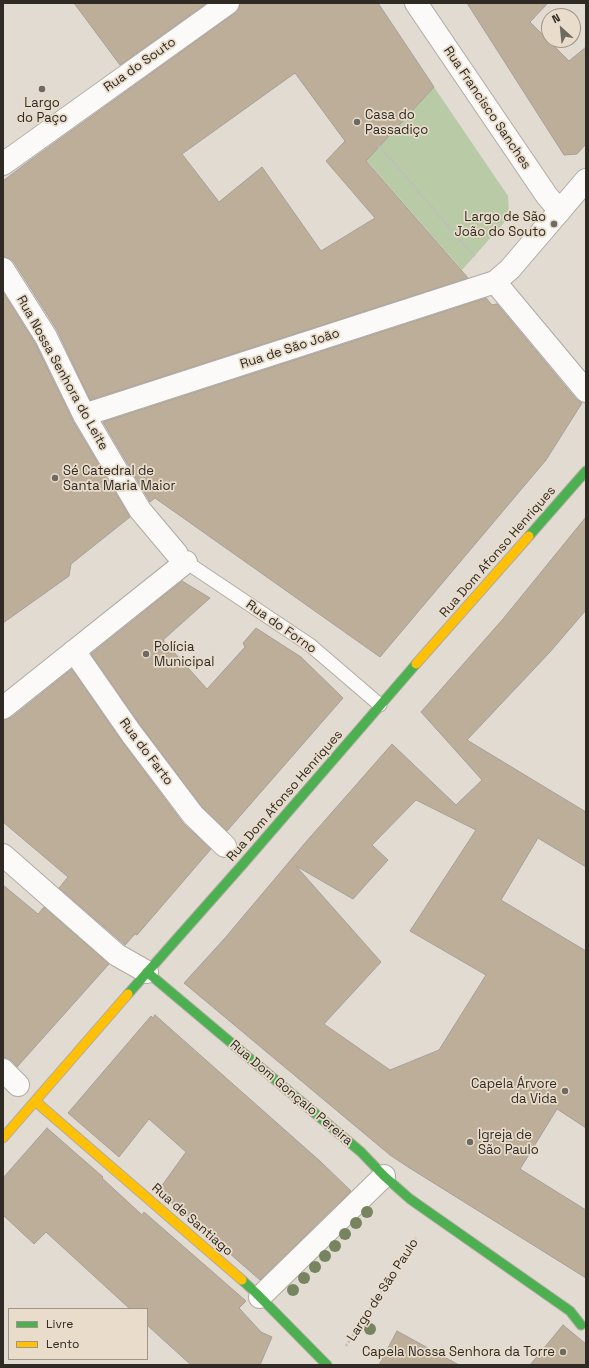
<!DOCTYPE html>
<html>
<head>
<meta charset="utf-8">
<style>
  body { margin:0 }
  #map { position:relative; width:589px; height:1368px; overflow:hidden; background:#e2dbd2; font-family:"Space Grotesk",sans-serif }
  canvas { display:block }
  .frame { position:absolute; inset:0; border:4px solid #2f2b24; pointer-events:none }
  .legend { position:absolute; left:8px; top:1308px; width:140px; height:52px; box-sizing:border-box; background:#e9dccb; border:1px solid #9f9588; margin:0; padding:5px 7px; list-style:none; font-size:12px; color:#2f2b24 }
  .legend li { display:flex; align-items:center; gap:8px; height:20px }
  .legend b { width:20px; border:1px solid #9f9588 }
  .north { position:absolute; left:541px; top:8px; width:40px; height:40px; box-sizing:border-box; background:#e9dccb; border:1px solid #9f9588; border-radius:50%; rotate:333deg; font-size:11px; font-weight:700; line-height:16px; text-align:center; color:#2f2b24 }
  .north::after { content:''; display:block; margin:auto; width:14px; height:18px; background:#6e6961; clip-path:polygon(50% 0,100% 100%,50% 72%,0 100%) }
</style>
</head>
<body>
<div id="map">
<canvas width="589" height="1368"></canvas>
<div class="frame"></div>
<ul class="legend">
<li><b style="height:5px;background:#4caf50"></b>Livre</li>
<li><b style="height:5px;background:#ffc107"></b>Lento</li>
</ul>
<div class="north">N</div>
</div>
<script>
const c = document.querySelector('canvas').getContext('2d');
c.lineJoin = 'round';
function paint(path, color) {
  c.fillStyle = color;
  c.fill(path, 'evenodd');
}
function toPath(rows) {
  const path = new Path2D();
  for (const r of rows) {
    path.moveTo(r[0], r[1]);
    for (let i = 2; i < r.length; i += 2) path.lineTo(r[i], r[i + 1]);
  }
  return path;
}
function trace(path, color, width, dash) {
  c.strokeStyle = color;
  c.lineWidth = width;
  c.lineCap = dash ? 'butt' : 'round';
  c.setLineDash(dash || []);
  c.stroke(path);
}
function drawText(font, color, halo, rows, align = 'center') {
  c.font = font + ' "Space Grotesk",sans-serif';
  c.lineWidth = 3.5;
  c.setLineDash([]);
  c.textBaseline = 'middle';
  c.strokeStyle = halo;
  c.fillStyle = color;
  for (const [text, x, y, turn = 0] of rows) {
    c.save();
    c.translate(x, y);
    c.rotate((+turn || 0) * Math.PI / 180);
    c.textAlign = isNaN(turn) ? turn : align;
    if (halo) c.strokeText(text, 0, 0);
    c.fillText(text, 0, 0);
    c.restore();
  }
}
const green = toPath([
  [434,87,508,196,509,217,462,270,366,160]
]);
const building = toPath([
  [74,3,207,3,120,65,74,3],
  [240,3,378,3,434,87,366,161,468,278,90,400,57,330,14,262,9,258,3,257,3,181,28,162,235,13,239,8,240,3],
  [295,73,345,141,326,161,375,218,321,251,262,167,219,202,182,154,295,73],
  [467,3,548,3,530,22,569,61,586,47,586,144,577,154,564,155,467,3],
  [3,292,35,343,73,421,130,517,71,564,69,576,3,623,3,292],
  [486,298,492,305,497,304,576,399,582,403,546,460,380,657,155,498,150,502,103,422,486,298],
  [586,517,586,610,550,652,467,740,586,812,586,867,538,838,501,900,586,951,586,1128,557,1109,520,1169,586,1210,586,1278,408,1167,390,1155,184,983,225,938,305,843,392,744,456,805,482,780,421,712,503,619,586,517],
  [416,800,476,830,410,931,486,975,439,1050,390,1070,324,1024,381,962,296,866,353,899,388,860,372,845,416,800],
  [182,581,210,598,163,640,207,689,245,647,243,643,256,628,301,657,343,698,227,831,202,807,141,726,91,654,182,581],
  [72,669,121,740,183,823,211,849,137,935,135,934,125,945,59,888,68,877,3,822,3,720,11,718,72,669],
  [3,885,38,914,44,907,109,964,17,1067,12,1061,7,1058,3,1058,3,885],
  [155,1015,321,1162,351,1191,260,1280,158,1191,186,1152,149,1119,119,1157,68,1113,151,1016,153,1018,155,1015],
  [47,1128,103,1177,102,1178,142,1215,144,1212,246,1301,239,1308,261,1332,272,1337,260,1365,191,1365,147,1325,147,1309,130,1309,46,1232,34,1244,3,1215,3,1178,47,1128],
  [563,1325,586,1344,586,1365,530,1365,563,1325],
  [397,1331,459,1365,379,1365,397,1331]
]);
const path = toPath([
  [379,146,476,258],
  [346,1346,416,1238]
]);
const lane = toPath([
  [182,558,186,562,310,645,380,705]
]);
const street = toPath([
  [416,3,547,196,560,211],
  [3,164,228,3],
  [3,269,46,337,84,415,140,510,177,554],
  [495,282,586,391],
  [84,415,495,282,510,269,586,180],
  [74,651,131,733,193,815,225,846],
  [3,708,186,562],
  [3,855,117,955,147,972],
  [3,1070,18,1085],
  [260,1297,384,1176]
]);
const fast = toPath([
  [529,536,586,471],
  [147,972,361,1152,384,1176,410,1199,570,1311,581,1325],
  [128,994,243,864,416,664],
  [242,1280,256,1293,327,1365]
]);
const slow = toPath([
  [416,664,529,536],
  [35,1101,242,1280],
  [3,1138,128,994]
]);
const trees = [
  [367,1212],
  [356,1223],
  [345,1234],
  [335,1246],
  [325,1256],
  [315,1267],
  [304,1278],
  [293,1290],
  [370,1329]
];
const markers = [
  [42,89,4,"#6e6961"],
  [357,122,4,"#6e6961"],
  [554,224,4,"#6e6961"],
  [55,478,4,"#6e6961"],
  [146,654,4,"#6e6961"],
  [565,1091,4,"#6e6961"],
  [470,1142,4,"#6e6961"],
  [563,1352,4,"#6e6961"]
];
const streetNames = [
  ["Rua do Souto",140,65,-35],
  ["Rua Francisco Sanches",487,108,56],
  ["Rua de São João",290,349,-18],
  ["Rua Nossa Senhora do Leite",62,373,61],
  ["Rua Dom Afonso Henriques",498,552,-49],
  ["Rua do Forno",281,627,35],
  ["Rua do Farto",146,752,53],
  ["Rua Dom Afonso Henriques",285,796,-49],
  ["Rua Dom Gonçalo Pereira",291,1093,40],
  ["Rua de Santiago",192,1220,41],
  ["Largo de São Paulo",383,1290,-57]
];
const poiNames = [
  ["Largo",42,103,"center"],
  ["do Paço",42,118,"center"],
  ["Casa do",365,115],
  ["Passadiço",365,130],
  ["Largo de São",546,217,"right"],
  ["João do Souto",546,232,"right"],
  ["Sé Catedral de",63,471],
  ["Santa Maria Maior",63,486],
  ["Polícia",154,647],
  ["Municipal",154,662],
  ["Capela Árvore",557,1084,"right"],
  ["da Vida",557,1099,"right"],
  ["Igreja de",478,1135],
  ["São Paulo",478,1150],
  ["Capela Nossa Senhora da Torre",555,1352,"right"]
];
paint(green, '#b9caa7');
paint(building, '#bdae9a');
trace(building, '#a6a099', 1);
trace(lane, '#b0aba4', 15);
trace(street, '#b0aba4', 24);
trace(fast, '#b0aba4', 11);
trace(slow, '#b0aba4', 11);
trace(path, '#bfbdbb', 2.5, [2, 2]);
trace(lane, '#fbfaf8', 13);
trace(street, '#fbfaf8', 22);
trace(fast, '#4caf50', 9);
trace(slow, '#ffc107', 9);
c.fillStyle = '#768460';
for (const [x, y] of trees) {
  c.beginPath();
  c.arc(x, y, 6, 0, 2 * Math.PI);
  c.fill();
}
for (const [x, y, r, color] of markers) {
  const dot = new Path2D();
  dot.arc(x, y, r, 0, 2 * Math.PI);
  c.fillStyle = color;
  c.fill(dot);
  trace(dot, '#e9dccb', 1.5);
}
drawText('13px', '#2f2b24', '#e9dccb', streetNames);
drawText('13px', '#2f2b24', '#e9dccb', poiNames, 'left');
</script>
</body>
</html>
